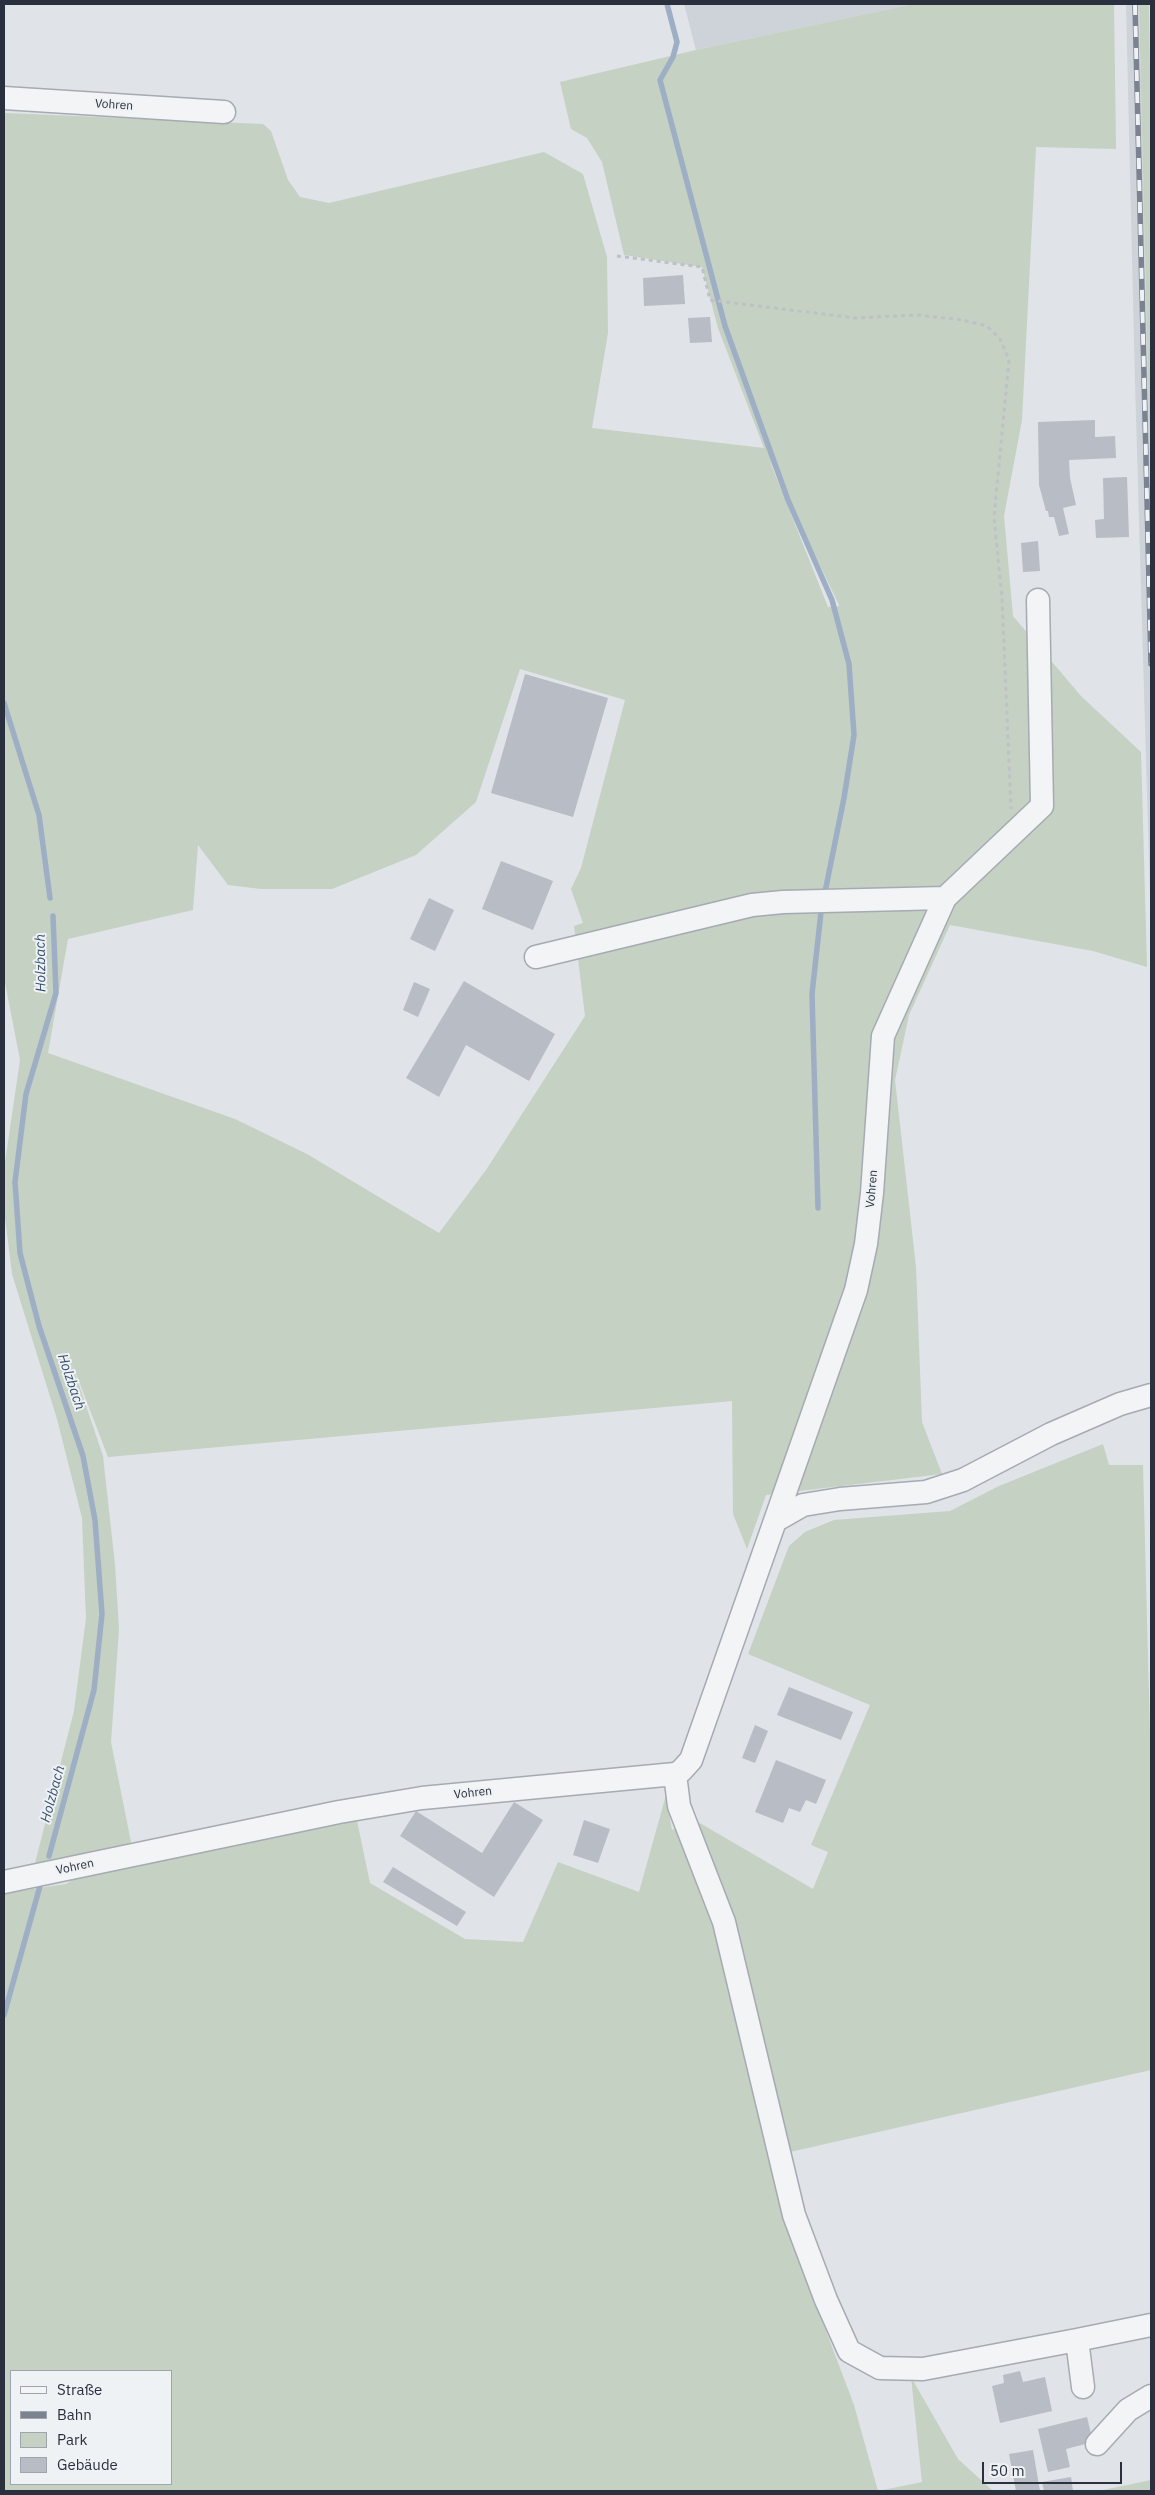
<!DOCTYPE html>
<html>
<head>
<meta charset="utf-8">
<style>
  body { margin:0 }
  #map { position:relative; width:1155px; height:2495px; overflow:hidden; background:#e0e3e8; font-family:"IBM Plex Sans",sans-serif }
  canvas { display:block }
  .frame { position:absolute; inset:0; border:5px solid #2a303e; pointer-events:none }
  .legend { position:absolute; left:10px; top:2370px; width:162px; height:115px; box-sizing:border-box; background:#eff2f5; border:1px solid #a0a4ac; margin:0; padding:6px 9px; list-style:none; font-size:15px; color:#2a303e }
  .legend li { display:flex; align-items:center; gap:10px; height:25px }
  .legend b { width:25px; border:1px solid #a0a4ac }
  .scale { position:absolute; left:982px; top:2462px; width:140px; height:22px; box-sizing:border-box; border:2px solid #2a303e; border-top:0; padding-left:6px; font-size:15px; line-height:18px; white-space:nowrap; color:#2a303e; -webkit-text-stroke:4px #eff2f5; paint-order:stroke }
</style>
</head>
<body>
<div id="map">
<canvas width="1155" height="2495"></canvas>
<div class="frame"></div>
<ul class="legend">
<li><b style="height:6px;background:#f2f4f6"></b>Straße</li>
<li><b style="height:6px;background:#7b8290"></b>Bahn</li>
<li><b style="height:14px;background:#c5d1c2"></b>Park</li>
<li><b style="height:14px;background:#b8bcc4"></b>Gebäude</li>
</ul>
<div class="scale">50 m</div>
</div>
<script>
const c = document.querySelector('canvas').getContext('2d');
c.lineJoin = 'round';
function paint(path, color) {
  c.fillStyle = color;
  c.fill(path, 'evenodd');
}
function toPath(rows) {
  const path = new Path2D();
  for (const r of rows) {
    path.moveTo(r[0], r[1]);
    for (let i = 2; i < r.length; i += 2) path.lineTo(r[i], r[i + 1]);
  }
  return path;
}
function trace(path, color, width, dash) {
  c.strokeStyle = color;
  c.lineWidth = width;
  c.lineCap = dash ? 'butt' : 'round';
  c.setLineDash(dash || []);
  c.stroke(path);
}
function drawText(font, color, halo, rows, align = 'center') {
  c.font = font + ' "IBM Plex Sans",sans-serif';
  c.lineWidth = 4;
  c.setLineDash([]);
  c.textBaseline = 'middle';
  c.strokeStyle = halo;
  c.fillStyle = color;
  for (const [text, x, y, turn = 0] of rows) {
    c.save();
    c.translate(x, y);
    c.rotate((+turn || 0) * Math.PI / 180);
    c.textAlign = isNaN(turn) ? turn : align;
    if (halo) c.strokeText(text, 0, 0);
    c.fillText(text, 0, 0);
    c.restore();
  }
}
const built = toPath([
  [684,4,914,4,696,50],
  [1126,4,1139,4,1151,503,1151,929,1135,382]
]);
const green = toPath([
  [914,4,1114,4,1116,149,1036,147,1022,420,1004,516,1013,616,1081,696,1141,752,1147,967,1093,951,950,925,909,1015,895,1080,916,1267,922,1422,942,1474,766,1495,747,1549,733,1514,732,1401,108,1457,70,1358,103,1456,115,1565,119,1629,111,1742,132,1847,35,1863,74,1711,86,1618,82,1518,57,1419,12,1274,4,1209,4,1169,20,1060,4,977,4,113,263,124,271,131,288,180,300,197,329,203,544,152,583,174,607,257,608,333,592,428,764,448,718,328,702,267,624,255,602,162,587,138,571,129,560,82,696,50],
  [769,459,839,605,839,606,828,607],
  [520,669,625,700,581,868,571,889,583,923,574,926,585,1016,486,1170,439,1233,307,1154,235,1119,48,1053,68,939,193,910,198,845,228,885,261,889,332,889,416,855,476,802],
  [1139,4,1149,4,1150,71,1151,503],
  [1103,1444,1109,1465,1143,1465,1151,1775,1151,2070,790,2152,731,1923,698,1822,813,1889,828,1852,811,1845,870,1705,748,1654,789,1546,805,1532,834,1520,950,1511,999,1486],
  [666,1795,672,1830,680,1826,717,1920,792,2241,854,2405,878,2491,922,2482,911,2377,958,2459,993,2491,4,2491,4,1893,66,1884,85,1873,356,1816,370,1883,465,1939,523,1942,558,1862,639,1892],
  [11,2371,171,2371,171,2484,11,2484],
  [1151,2480,1151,2491,1098,2491]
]);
const stream = toPath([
  [667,4,677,42,673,57,660,80,725,326,788,500,832,600,849,664,854,735,844,798,825,892],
  [4,703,39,815,50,898],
  [818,1208,812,994,821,912],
  [49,1856,94,1690,102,1614,95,1520,83,1456,39,1326,20,1253,15,1182,26,1094,56,993,53,916],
  [4,2015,40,1886]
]);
const building = toPath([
  [683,275,685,304,644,306,643,278],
  [710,317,712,342,690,343,688,318],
  [1095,420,1095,437,1115,436,1116,458,1069,460,1070,478,1076,505,1063,508,1069,534,1059,536,1054,517,1049,517,1048,511,1046,511,1039,485,1038,422],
  [1127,477,1129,537,1096,538,1095,520,1104,519,1103,478],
  [1038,541,1040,571,1023,572,1021,543],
  [525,674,608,698,573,817,491,793],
  [501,861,553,881,533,930,482,909],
  [429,898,454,910,435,951,410,939],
  [464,981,555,1034,529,1081,466,1045,439,1097,406,1078],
  [414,982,430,989,418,1017,403,1010],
  [789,1687,853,1712,841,1740,777,1715],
  [755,1725,768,1731,755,1763,742,1758],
  [776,1760,826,1780,816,1804,806,1800,800,1812,789,1808,783,1823,755,1812],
  [514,1802,543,1820,494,1897,400,1836,416,1811,482,1853],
  [584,1820,610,1829,598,1863,573,1855],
  [393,1867,466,1912,457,1926,383,1882],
  [1020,2371,1023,2382,1045,2377,1052,2411,1000,2423,992,2386,1004,2383,1003,2375],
  [1087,2417,1093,2442,1066,2449,1070,2467,1048,2472,1038,2429],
  [1033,2450,1040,2491,1016,2491,1009,2454],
  [1071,2477,1073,2491,1044,2491,1042,2482]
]);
const path = toPath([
  [617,256,702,267,710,300,855,318,918,315,963,320,987,326,1000,339,1009,360,994,517,1002,598,1011,809]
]);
const minor = toPath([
  [4,98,224,112],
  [536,957,752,905,783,902,945,898,1042,806,1038,600],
  [775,1521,856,1290,866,1244,872,1193,883,1036,945,898],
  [675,1774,679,1806,724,1922,794,2215,826,2300,849,2351,880,2368,923,2369,1077,2340,1083,2387],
  [4,1882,339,1812,422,1798,675,1774,681,1771,691,1760,775,1521,803,1505,840,1499,926,1492,963,1480,1051,1434,1120,1404,1151,1395],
  [1077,2340,1151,2325],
  [1097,2444,1128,2410,1151,2396]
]);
const rail = toPath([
  [1135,4,1151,664]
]);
const streetNames = [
  ["Vohren",114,105,4],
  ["Vohren",872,1189,-85],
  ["Vohren",473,1793,-6],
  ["Vohren",75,1867,-12]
];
const waterNames = [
  ["Holzbach",41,963,-91],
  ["Holzbach",71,1382,71],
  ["Holzbach",53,1794,-75]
];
paint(built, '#ced2d9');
paint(green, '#c5d1c2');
trace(stream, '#9eafc5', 5.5);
paint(building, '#b8bcc4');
trace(minor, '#a6aab2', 25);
trace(path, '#bec1c6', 3, [4, 4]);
trace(minor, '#f2f4f6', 22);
trace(rail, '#7b8290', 5.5);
trace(rail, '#eff2f5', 4, [11]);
drawText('12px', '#2a303e', '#eff2f5', streetNames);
drawText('italic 14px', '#384e6e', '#eff2f5', waterNames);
</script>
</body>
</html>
